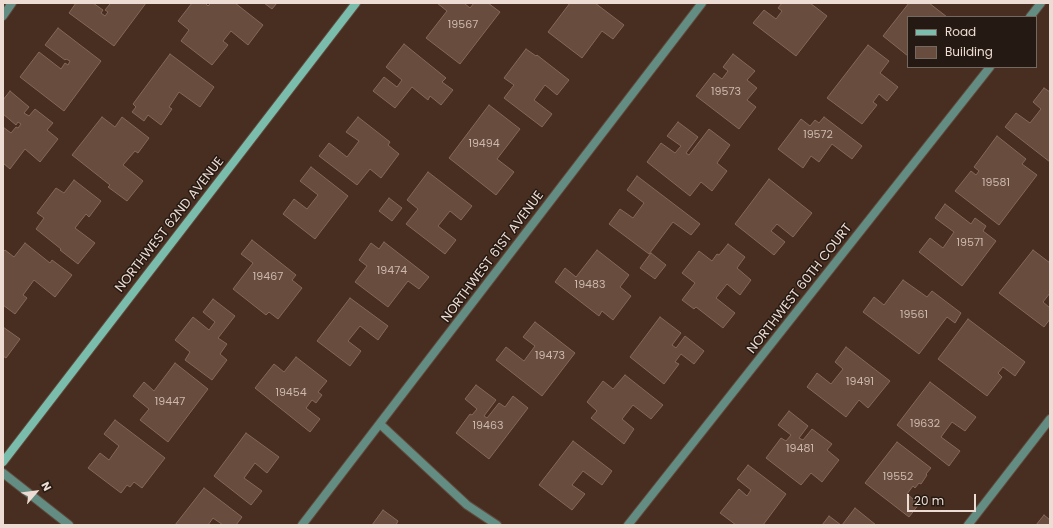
<!DOCTYPE html>
<html>
<head>
<meta charset="utf-8">
<style>
  body { margin:0 }
  #map { position:relative; width:1053px; height:528px; overflow:hidden; background:#482e20; font-family:Poppins,sans-serif }
  canvas { display:block }
  .frame { position:absolute; inset:0; border:4px solid #eddcd3; pointer-events:none }
  .legend { position:absolute; left:907px; top:16px; width:130px; height:52px; box-sizing:border-box; background:#251a13; border:1px solid #756860; margin:0; padding:5px 7px; list-style:none; font-size:12px; color:#eddcd3 }
  .legend li { display:flex; align-items:center; gap:8px; height:20px }
  .legend b { width:20px; border:1px solid #756860 }
  .north { position:absolute; left:16px; top:472px; width:40px; height:40px; -webkit-text-stroke:3px #251a13; paint-order:stroke; rotate:62deg; font-size:11px; font-weight:700; line-height:16px; text-align:center; color:#eddcd3 }
  .north::after { content:''; display:block; margin:auto; width:14px; height:18px; background:#eddcd3; clip-path:polygon(50% 0,100% 100%,50% 72%,0 100%) }
  .scale { position:absolute; left:907px; top:494px; width:69px; height:18px; box-sizing:border-box; border:2px solid #eddcd3; border-top:0; padding-left:5px; font-size:12px; line-height:14px; white-space:nowrap; color:#eddcd3; -webkit-text-stroke:3px #251a13; paint-order:stroke }
</style>
</head>
<body>
<div id="map">
<canvas width="1053" height="528"></canvas>
<div class="frame"></div>
<ul class="legend">
<li><b style="height:5px;background:#7abdad"></b>Road</li>
<li><b style="height:11px;background:#684c3d"></b>Building</li>
</ul>
<div class="north">N</div>
<div class="scale">20 m</div>
</div>
<script>
const c = document.querySelector('canvas').getContext('2d');
c.lineJoin = 'round';
function paint(path, color) {
  c.fillStyle = color;
  c.fill(path, 'evenodd');
}
function toPath(rows) {
  const path = new Path2D();
  for (const r of rows) {
    path.moveTo(r[0], r[1]);
    for (let i = 2; i < r.length; i += 2) path.lineTo(r[i], r[i + 1]);
  }
  return path;
}
function trace(path, color, width, dash) {
  c.strokeStyle = color;
  c.lineWidth = width;
  c.lineCap = dash ? 'butt' : 'round';
  c.setLineDash(dash || []);
  c.stroke(path);
}
function drawText(font, color, halo, rows, align = 'center') {
  c.font = font + ' Poppins,sans-serif';
  c.lineWidth = 3;
  c.setLineDash([]);
  c.textBaseline = 'middle';
  c.strokeStyle = halo;
  c.fillStyle = color;
  for (const [text, x, y, turn = 0] of rows) {
    c.save();
    c.translate(x, y);
    c.rotate((+turn || 0) * Math.PI / 180);
    c.textAlign = isNaN(turn) ? turn : align;
    if (halo) c.strokeText(text, 0, 0);
    c.fillText(text, 0, 0);
    c.restore();
  }
}
const building = toPath([
  [76,3,93,3,103,10,101,13,105,16,108,12,105,10,110,4,109,3,146,3,114,46,69,13,76,3],
  [192,3,205,3,208,6,211,3,235,3,263,25,248,45,231,31,223,41,228,45,212,65,181,41,189,30,178,21,192,3],
  [264,3,277,3,272,9,264,3],
  [437,3,464,3,470,8,474,3,488,3,500,12,460,64,426,38,447,11,437,3],
  [570,3,595,3,624,25,613,39,602,31,582,58,548,32,570,3],
  [782,3,810,3,827,16,796,56,753,23,764,10,776,19,782,11,778,8,782,3],
  [909,3,929,3,947,17,908,17,908,56,883,36,909,3],
  [58,28,101,61,64,111,20,77,39,52,61,69,65,63,68,65,70,61,66,59,65,60,45,45,58,28],
  [404,44,446,78,442,82,453,90,441,105,430,96,428,100,412,87,395,108,373,91,384,77,397,87,402,80,386,67,404,44],
  [868,45,889,61,880,73,898,87,887,101,879,94,873,102,877,105,862,124,827,98,868,45],
  [526,49,536,56,537,55,569,80,557,95,545,85,534,100,552,114,542,127,504,98,514,85,504,78,526,49],
  [170,54,214,87,200,107,179,92,169,107,172,109,161,125,148,115,144,121,132,112,136,107,133,104,170,54],
  [733,54,755,71,747,80,757,88,747,100,756,107,739,129,696,96,714,73,722,79,728,71,723,67,733,54],
  [1044,88,1050,92,1050,162,1005,127,1016,113,1030,123,1041,109,1033,102,1044,88],
  [10,91,29,107,24,113,29,116,35,109,53,123,47,130,58,139,40,162,25,149,10,169,3,163,3,127,11,133,16,127,18,128,21,124,18,122,16,125,3,114,3,100,10,91],
  [489,105,520,129,497,159,514,172,496,195,449,158,489,105],
  [102,117,115,127,122,117,149,138,138,153,135,151,123,165,143,181,127,201,108,187,110,185,72,155,102,117],
  [358,117,390,142,388,145,399,154,381,178,370,169,357,185,319,156,329,143,347,157,359,141,346,132,358,117],
  [824,117,862,146,852,159,832,144,819,162,811,156,803,168,778,149,801,119,810,126,815,120,819,123,824,117],
  [678,122,698,137,686,153,689,155,709,129,730,145,717,163,727,171,712,191,701,182,690,196,647,162,661,143,675,153,681,146,667,136,678,122],
  [997,136,1026,159,1022,164,1037,175,999,225,955,191,971,171,976,175,979,171,974,167,997,136],
  [311,167,348,196,315,239,283,214,294,199,307,209,318,195,300,181,311,167],
  [428,172,472,206,461,220,450,211,438,226,456,240,445,254,406,224,418,209,407,200,428,172],
  [637,176,700,224,691,235,673,222,649,254,609,224,620,209,633,218,644,203,627,190,637,176],
  [769,179,812,213,793,237,777,224,771,231,785,242,774,255,735,224,769,179],
  [74,180,101,201,89,217,86,214,75,228,95,243,78,264,60,250,61,249,36,229,44,218,37,213,56,188,64,193,74,180],
  [389,198,402,208,392,221,379,211,389,198],
  [945,204,971,224,975,218,986,226,983,231,996,241,962,286,919,252,930,238,943,248,954,232,935,218,945,204],
  [252,240,296,275,292,280,302,288,278,319,269,312,266,315,233,289,253,263,241,254,252,240],
  [384,242,429,277,419,289,408,281,388,307,355,282,367,266,359,260,371,243,379,249,384,242],
  [25,243,50,263,52,260,72,275,55,297,34,280,23,295,27,298,15,314,3,305,3,252,5,250,14,257,25,243],
  [728,244,745,257,737,268,751,280,740,295,727,284,716,298,735,313,723,328,696,307,694,309,682,300,695,283,682,273,699,251,712,261,717,254,719,255,728,244],
  [597,250,629,275,620,287,631,296,613,320,602,311,599,316,555,282,565,268,576,277,597,250],
  [1033,250,1050,263,1050,293,1043,302,1050,308,1050,319,1044,327,999,293,1033,250],
  [651,253,666,265,655,279,640,268,651,253],
  [903,280,927,297,932,291,961,313,955,323,947,317,919,354,863,312,874,297,884,305,903,280],
  [350,298,388,326,378,340,360,326,348,341,361,351,350,366,317,341,350,298],
  [213,299,235,316,218,338,227,344,220,354,227,360,212,380,185,360,190,352,175,340,193,317,209,330,215,322,203,312,213,299],
  [660,317,681,333,672,345,676,348,685,336,704,351,694,364,681,354,675,362,679,364,664,384,630,357,660,317],
  [968,319,1025,362,1015,376,1003,367,998,373,1002,377,987,396,938,359,968,319],
  [535,322,575,353,542,396,496,360,506,347,524,361,535,346,523,337,535,322],
  [3,327,20,339,6,358,3,356,3,327],
  [846,347,890,381,868,408,859,400,846,417,807,387,817,373,831,384,843,369,835,362,846,347],
  [296,357,327,381,318,392,322,395,316,403,312,400,306,408,320,419,310,432,255,388,274,364,284,372,296,357],
  [175,363,208,389,168,442,140,420,149,409,133,396,144,382,154,391,175,363],
  [625,375,663,405,651,419,633,405,622,419,634,429,624,444,591,418,597,411,587,402,603,381,613,389,625,375],
  [930,382,976,417,965,431,952,422,941,437,960,451,949,466,897,425,930,382],
  [476,385,496,400,484,416,487,418,499,403,505,407,513,396,528,408,489,459,456,433,470,414,472,415,477,409,465,399,476,385],
  [789,411,808,426,799,438,803,440,812,429,832,444,827,450,839,460,822,482,811,473,801,485,766,458,781,438,786,441,791,435,778,425,789,411],
  [115,420,165,458,142,488,134,482,130,487,127,485,121,493,88,468,100,453,109,460,119,446,104,434,115,420],
  [246,433,279,457,267,473,255,463,244,478,262,491,251,505,214,476,246,433],
  [573,441,612,471,602,485,583,471,572,485,585,494,572,510,539,485,573,441],
  [897,442,931,468,926,474,927,475,921,484,919,483,915,488,913,486,907,494,919,504,909,517,865,483,897,442],
  [748,465,786,494,763,525,736,525,720,513,739,489,747,496,751,490,737,479,748,465],
  [204,488,242,517,236,525,223,525,213,518,208,525,175,525,204,488],
  [855,508,876,525,842,525,855,508],
  [383,510,398,521,396,525,372,525,383,510],
  [1044,515,1050,520,1050,525,1036,525,1044,515],
  [829,516,841,525,822,525,829,516]
]);
const street = toPath([
  [3,16,12,3],
  [1030,17,1041,3],
  [380,424,467,505,497,525],
  [3,473,69,525],
  [302,525,702,3],
  [628,525,990,67],
  [968,525,1050,419]
]);
const secondary = toPath([
  [3,462,356,3]
]);
const numberNames = [
  ["19567",463,25],
  ["19573",726,92],
  ["19572",818,135],
  ["19494",484,144],
  ["19581",996,183],
  ["19571",970,243],
  ["19474",392,271],
  ["19467",268,277],
  ["19483",590,285],
  ["19561",914,315],
  ["19473",550,356],
  ["19491",860,382],
  ["19454",291,393],
  ["19447",170,402],
  ["19632",925,424],
  ["19463",488,426],
  ["19481",800,449],
  ["19552",898,477]
];
const streetNames = [
  ["NORTHWEST 62ND AVENUE",170,225,-52],
  ["NORTHWEST 61ST AVENUE",493,257,-53],
  ["NORTHWEST 60TH COURT",800,289,-52]
];
paint(building, '#684c3d');
trace(building, '#856858', 1);
trace(street, '#624a3d', 10);
trace(secondary, '#624a3d', 10);
trace(street, '#638c82', 8);
trace(secondary, '#7abdad', 8);
drawText('11px', '#ccb8ae', null, numberNames);
drawText('13px', '#eddcd3', '#251a13', streetNames);
</script>
</body>
</html>
